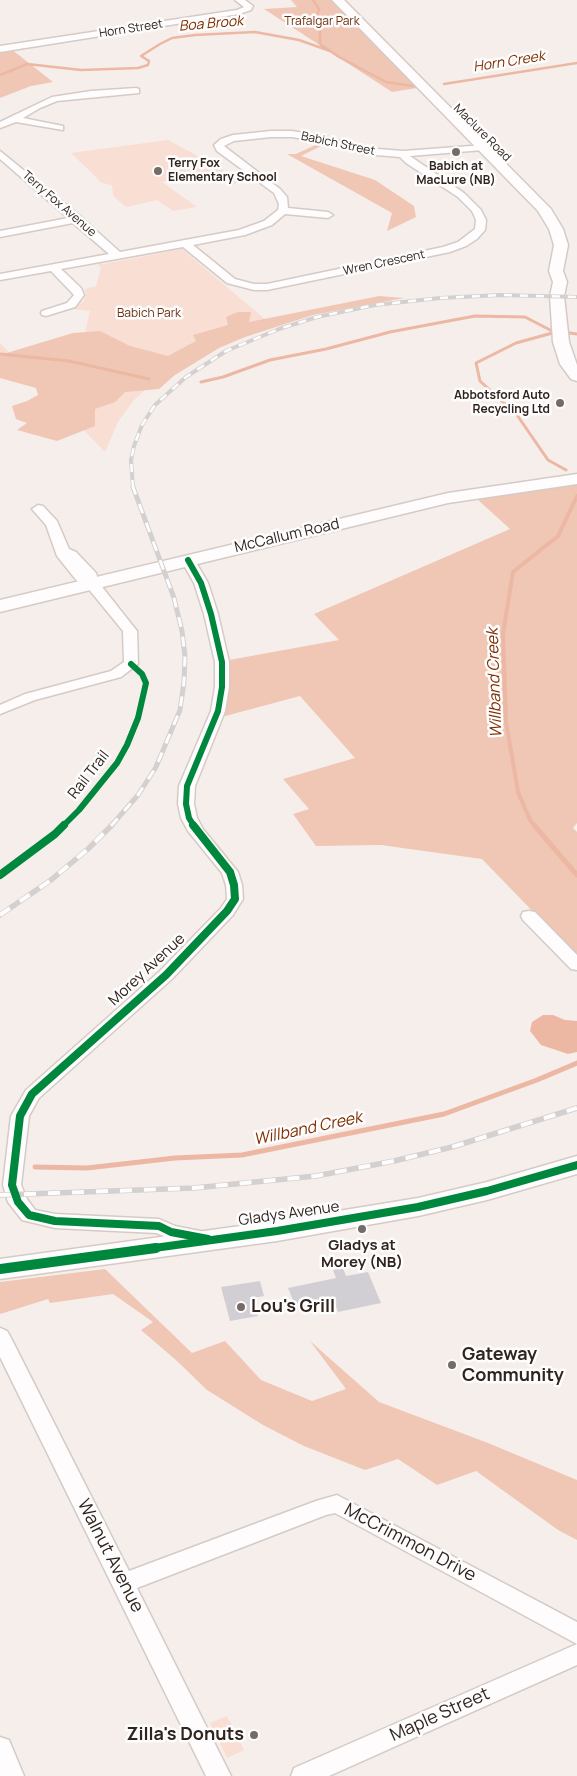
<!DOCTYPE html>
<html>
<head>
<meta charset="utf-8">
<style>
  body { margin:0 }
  canvas { display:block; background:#f6eeeb }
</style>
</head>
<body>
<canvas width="577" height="1776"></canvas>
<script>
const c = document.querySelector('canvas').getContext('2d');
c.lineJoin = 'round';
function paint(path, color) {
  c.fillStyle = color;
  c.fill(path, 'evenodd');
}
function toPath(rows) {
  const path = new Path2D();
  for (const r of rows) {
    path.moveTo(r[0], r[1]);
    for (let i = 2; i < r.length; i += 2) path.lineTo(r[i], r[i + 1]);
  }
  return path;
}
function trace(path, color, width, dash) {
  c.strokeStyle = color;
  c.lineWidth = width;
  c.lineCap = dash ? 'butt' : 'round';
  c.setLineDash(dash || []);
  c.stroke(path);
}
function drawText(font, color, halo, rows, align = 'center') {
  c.font = font + ' Manrope,sans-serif';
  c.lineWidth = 5;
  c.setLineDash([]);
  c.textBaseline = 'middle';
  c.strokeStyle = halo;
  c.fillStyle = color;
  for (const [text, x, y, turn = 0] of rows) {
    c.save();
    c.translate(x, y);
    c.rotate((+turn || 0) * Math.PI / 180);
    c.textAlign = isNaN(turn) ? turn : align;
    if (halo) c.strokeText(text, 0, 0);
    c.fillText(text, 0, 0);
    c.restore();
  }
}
const green = toPath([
  [168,140,220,168,233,177,247,178,250,181,232,184,222,176,207,179,203,175,162,182,197,207,173,211,157,200,126,207,113,196,112,185,102,183,71,153],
  [182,249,267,321,165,372,133,401,118,422,105,452,9,353,0,355,0,343,10,353,85,333,90,311,72,309,84,301,86,294,85,289,96,286,101,268,97,263,104,264],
  [227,1716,244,1750,227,1758,210,1723]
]);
const forest = toPath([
  [291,0,331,0,417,88,392,92,264,9,297,7],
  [11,49,53,82,31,86,0,98,0,51],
  [322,142,327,143,301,156,375,180,414,206,416,217,387,231,392,213,287,154,296,154],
  [379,296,404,298,313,315,245,337,219,348,175,375,159,389,125,392,115,402,95,409,95,426,57,441,17,430,27,423,16,419,12,406,27,401,38,395,36,388,0,378,0,355,73,333,100,331,130,346,168,356,196,341,193,335,228,325,226,317,238,312,251,312,249,322],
  [577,482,577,823,573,828,577,832,577,957,482,859,381,845,316,846,293,814,309,809,283,779,355,758,300,696,218,718,229,660,339,640,314,614,510,529,477,499],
  [105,1269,192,1353,225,1341,261,1380,312,1401,346,1389,310,1341,379,1402,488,1443,577,1480,577,1540,558,1530,476,1471,437,1485,398,1459,365,1470,304,1446,263,1425,207,1390,177,1361,141,1330,153,1322,113,1294,50,1303,48,1299,0,1314,0,1282]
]);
const water = toPath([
  [543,1015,553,1015,565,1020,577,1021,577,1052,568,1054,541,1045,530,1031,532,1022]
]);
const streamFar3 = toPath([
  [313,0,319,9,316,19,320,26,320,44,339,57,386,82,413,86],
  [0,75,27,64,81,70,138,68,148,65,149,61,141,56,160,44,172,38,195,35,255,32,299,40,330,51],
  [444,84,577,63]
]);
const streamFar2 = toPath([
  [556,332,516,343,476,363,480,381,517,415,548,460,566,470],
  [563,332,577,334],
  [0,354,69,361,149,379],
  [201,382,223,377,270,360,326,349,390,332,475,316,525,317,554,332]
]);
const streamFar1 = toPath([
  [535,826,530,820,518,792,506,722,503,634,513,572,558,536,577,496]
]);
const stream = toPath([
  [534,825,577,875],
  [35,1167,87,1168,175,1158,242,1155,444,1114,537,1080,577,1063]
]);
const building = toPath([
  [343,1268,346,1276,368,1272,381,1303,338,1312,334,1302,297,1310,288,1288,336,1278,333,1270],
  [260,1281,264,1296,253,1298,258,1316,230,1321,221,1287]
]);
const street = toPath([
  [235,0,245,0,253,6,251,10,239,14,0,52,0,46,237,10,244,7,235,0],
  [136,88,139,89,139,93,57,101,40,108,23,118,63,126,63,130,16,122,0,128,0,122,52,97,91,91,136,88],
  [271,131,292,131,327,137,365,148,403,151,498,144,500,146,495,149,410,156,464,193,481,210,486,220,485,230,477,239,466,246,450,252,267,290,254,290,227,283,183,247,61,269,81,288,84,295,75,307,46,316,42,315,41,313,42,311,67,303,74,295,51,271,0,280,0,274,109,254,73,223,0,237,0,231,68,218,0,159,0,151,81,217,120,252,239,230,264,221,278,210,279,204,274,193,217,151,214,145,221,139,233,135,271,131],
  [271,137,292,137,326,143,364,154,400,157,406,163,458,197,472,211,476,220,475,229,458,242,443,247,267,284,254,284,235,279,193,245,245,235,272,225,285,214,328,218,333,215,328,212,288,208,287,197,280,189,224,146,234,141,271,137],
  [38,505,43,506,57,521,69,549,76,552,96,573,99,583,137,631,138,664,121,677,35,700,0,714,0,705,25,694,111,671,124,662,123,631,87,587,77,581,57,556,46,525,32,509,38,505],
  [188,556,193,557,208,583,218,614,229,662,229,687,225,711,195,786,194,804,197,818,203,829,238,872,242,885,243,899,233,915,172,979,39,1098,29,1116,21,1185,27,1199,35,1210,55,1214,159,1219,175,1226,210,1233,213,1238,210,1243,203,1245,171,1239,156,1233,55,1228,22,1220,8,1202,3,1185,11,1116,26,1090,160,971,221,908,227,899,226,885,222,873,188,831,181,818,178,804,179,786,211,711,215,687,215,662,204,614,194,583,181,560,188,556],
  [529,911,535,912,577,955,577,970,571,969,523,920,521,916,523,912,529,911],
  [0,1328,7,1331,10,1336,129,1571,316,1501,337,1495,577,1622,577,1644,335,1513,326,1515,137,1588,231,1776,206,1776,0,1357,0,1328],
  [577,1644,577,1665,329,1776,291,1776,294,1768,577,1644],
  [0,1737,9,1740,24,1776,0,1776,0,1737]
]);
const secondary = toPath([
  [332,0,344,0,551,209,563,229,568,245,563,271,567,282,564,296,569,342,577,365,577,381,571,379,560,364,553,342,550,296,553,282,549,271,554,245,549,229,538,211,332,0],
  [577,474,577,484,448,503,0,612,0,600,448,493,577,474],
  [577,1156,577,1174,487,1200,418,1216,277,1241,0,1279,0,1259,277,1221,418,1198,487,1182,577,1156]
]);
const railFar2 = toPath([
  [133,488,131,460,134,446,142,425,155,405,186,377,226,351,279,329,317,317,375,305,440,298,501,295,577,297]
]);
const railFar1 = toPath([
  [111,826,138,795,156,767,180,710,184,682,185,656,182,631,174,598,133,487]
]);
const rail = toPath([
  [0,915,51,880,88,849,112,825],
  [0,1195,194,1188,316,1176,394,1161,452,1147,577,1108]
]);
const cyclewayFar2 = toPath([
  [188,560,201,583,211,614,222,662,222,687,218,711,187,786,186,804,189,818,194,826],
  [63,826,79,810,117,763,127,745,138,718,146,683,142,674,131,664]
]);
const cyclewayFar1 = toPath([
  [193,825,230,872,234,885,235,899,227,911,166,975,32,1094,20,1116,12,1185,18,1202,29,1215,55,1221,159,1226,171,1232,208,1239],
  [0,875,55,834,64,825],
  [147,1249,277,1231,418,1207,487,1191,577,1165]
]);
const cycleway = toPath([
  [0,1269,156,1248]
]);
const markers = [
  [456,152,5,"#766b66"],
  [158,171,5,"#766b66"],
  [560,403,5,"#766b66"],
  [362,1229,5,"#766b66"],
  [241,1307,5,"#766b66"],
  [452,1365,5,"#766b66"],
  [254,1735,5,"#766b66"]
];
const farParknames = [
  ["Trafalgar Park",322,22],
  ["Babich Park",149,314]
];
const farStreetnames = [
  ["Horn Street",131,29,-9],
  ["Maclure Road",482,133,45],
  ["Babich Street",338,144,12],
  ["Terry Fox Avenue",59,204,41],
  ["Wren Crescent",384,263,-12]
];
const farPoinames = [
  ["Terry Fox",168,164],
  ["Elementary School",168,178],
  ["Babich at",456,167,"center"],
  ["MacLure (NB)",456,181,"center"],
  ["Abbotsford Auto",550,396,"right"],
  ["Recycling Ltd",550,410,"right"]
];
const farWaternames = [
  ["Boa Brook",211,24,-5],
  ["Horn Creek",509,62,-9]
];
const streetNames = [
  ["McCallum Road",287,536,-13],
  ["Rail Trail",89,775,-52],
  ["Morey Avenue",147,970,-43],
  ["Gladys Avenue",289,1214,-8]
];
const poiNames = [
  ["Gladys at",362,1246],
  ["Morey (NB)",362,1263]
];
const waterNames = [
  ["Willband Creek",495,683,-92],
  ["Willband Creek",308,1129,-12]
];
const nearPoinames = [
  ["Lou's Grill",251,1307],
  ["Gateway",462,1355],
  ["Community",462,1376],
  ["Zilla's Donuts",244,1735,"right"]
];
const nearStreetnames = [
  ["McCrimmon Drive",410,1543,28],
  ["Walnut Avenue",110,1556,63],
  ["Maple Street",440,1715,-24]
];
paint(green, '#f8ded3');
paint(forest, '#f0c6b5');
paint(water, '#ecb8a3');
trace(streamFar3, '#ecb8a3', 2.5);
trace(streamFar2, '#ecb8a3', 3);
trace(streamFar1, '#ecb8a3', 4);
trace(stream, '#ecb8a3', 5);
paint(building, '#d2cfd4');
trace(street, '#d5cbc6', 3);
trace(secondary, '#d5cbc6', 3);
paint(street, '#fefcfc');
paint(secondary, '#fefcfc');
trace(railFar2, '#d3d0cf', 4);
trace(railFar1, '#d3d0cf', 5);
trace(rail, '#d3d0cf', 5.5);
trace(railFar2, '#fdfdfd', 2.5, [8]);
trace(railFar1, '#fdfdfd', 3, [10]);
trace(rail, '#fdfdfd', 4, [12]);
trace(cyclewayFar2, '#00873e', 6);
trace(cyclewayFar1, '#00873e', 8);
trace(cycleway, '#00873e', 10);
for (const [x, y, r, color] of markers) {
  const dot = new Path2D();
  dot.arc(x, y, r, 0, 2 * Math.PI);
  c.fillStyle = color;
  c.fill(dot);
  trace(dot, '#fdfdfd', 2);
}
drawText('12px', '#6f3012', '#fdfdfd', farParknames);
drawText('12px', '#31241f', '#fdfdfd', farStreetnames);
drawText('bold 12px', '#31241f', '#fdfdfd', farPoinames, 'left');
drawText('italic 14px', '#802e00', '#fdfdfd', farWaternames);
drawText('15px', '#31241f', '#fdfdfd', streetNames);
drawText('bold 15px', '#31241f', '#fdfdfd', poiNames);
drawText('italic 16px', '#802e00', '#fdfdfd', waterNames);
drawText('bold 18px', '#31241f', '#fdfdfd', nearPoinames, 'left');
drawText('18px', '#31241f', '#fdfdfd', nearStreetnames);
</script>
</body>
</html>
